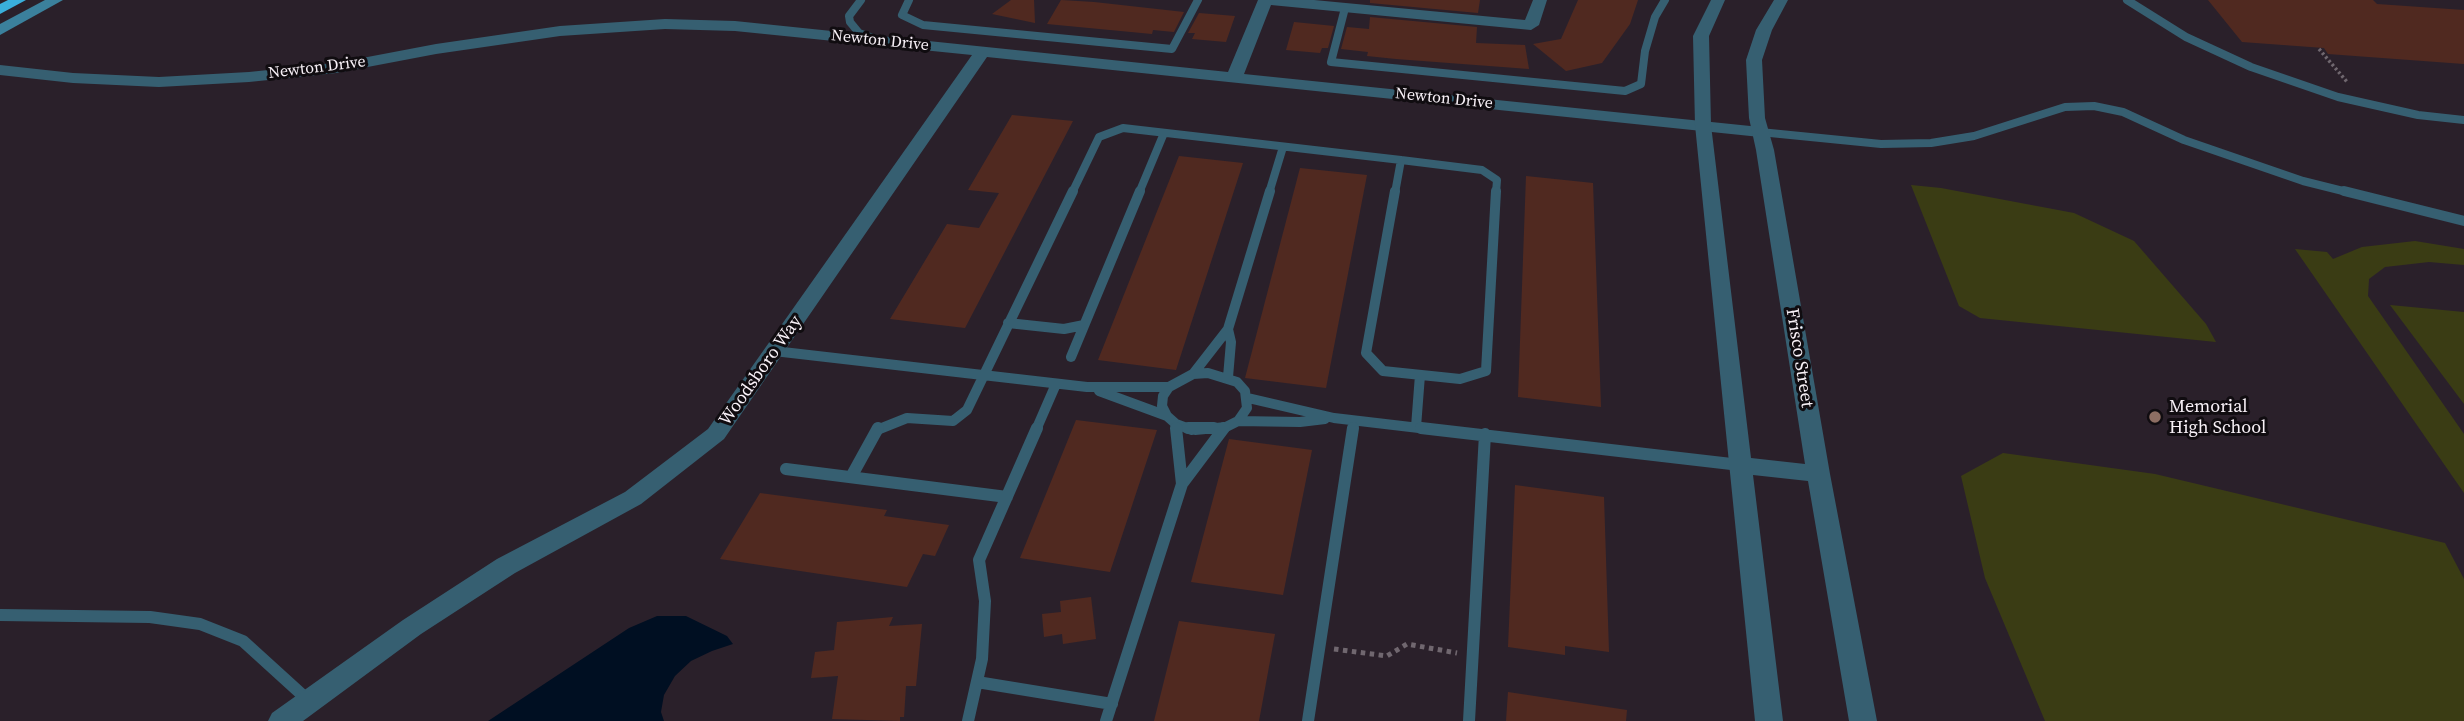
<!DOCTYPE html>
<html>
<head>
<meta charset="utf-8">
<style>
  body { margin:0 }
  canvas { display:block; background:#2a202a }
</style>
</head>
<body>
<canvas width="2464" height="721"></canvas>
<script>
const c = document.querySelector('canvas').getContext('2d');
c.lineJoin = 'round';
function paint(path, color) {
  c.fillStyle = color;
  c.fill(path, 'evenodd');
}
function toPath(rows) {
  const path = new Path2D();
  for (const r of rows) {
    path.moveTo(r[0], r[1]);
    for (let i = 2; i < r.length; i += 2) path.lineTo(r[i], r[i + 1]);
  }
  return path;
}
function trace(path, color, width, dash) {
  c.strokeStyle = color;
  c.lineWidth = width;
  c.lineCap = dash ? 'butt' : 'round';
  c.setLineDash(dash || []);
  c.stroke(path);
}
function drawText(font, color, halo, rows, align = 'center') {
  c.font = font + ' "Source Serif 4",serif';
  c.lineWidth = 6;
  c.setLineDash([]);
  c.textBaseline = 'middle';
  c.strokeStyle = halo;
  c.fillStyle = color;
  for (const [text, x, y, turn = 0] of rows) {
    c.save();
    c.translate(x, y);
    c.rotate((+turn || 0) * Math.PI / 180);
    c.textAlign = isNaN(turn) ? turn : align;
    if (halo) c.strokeText(text, 0, 0);
    c.fillText(text, 0, 0);
    c.restore();
  }
}
const green = toPath([
  [1911,185,1941,188,2074,213,2134,241,2206,324,2216,342,1980,318,1959,306],
  [2415,241,2464,249,2464,265,2429,262,2385,267,2369,279,2368,296,2464,434,2464,493,2295,249,2327,252,2333,259,2362,247],
  [2390,305,2464,312,2464,404],
  [2003,453,2155,474,2445,543,2464,579,2464,721,2045,721,1985,578,1961,476]
]);
const water = toPath([
  [657,616,686,616,727,636,733,644,712,651,691,661,675,676,664,695,661,712,664,721,488,721,629,628]
]);
const building = toPath([
  [1011,0,1034,0,1035,23,992,14],
  [1061,0,1094,2,1184,12,1174,32,1153,30,1152,34,1047,24],
  [1370,0,1480,0,1478,13,1370,3],
  [1578,0,1638,0,1630,24,1602,63,1566,71,1533,44,1561,39],
  [2208,0,2373,0,2377,4,2464,10,2464,64,2328,54,2324,48,2242,42],
  [1199,13,1235,16,1226,42,1192,39,1195,33,1188,33],
  [1370,17,1477,27,1476,43,1525,45,1529,69,1396,59,1367,56,1368,52,1341,49,1347,27,1369,29],
  [1294,22,1334,26,1328,48,1322,48,1320,53,1286,50],
  [1012,115,1073,121,965,328,890,319,947,224,979,228,999,193,968,190],
  [1179,156,1243,163,1176,370,1098,360],
  [1300,168,1367,175,1326,388,1245,378],
  [1526,176,1593,183,1601,407,1518,397],
  [1076,420,1157,430,1110,572,1020,558],
  [1229,439,1312,450,1283,595,1191,582],
  [1515,485,1604,497,1609,652,1565,646,1565,655,1508,647],
  [760,493,887,510,884,516,949,525,935,556,923,554,907,587,720,559],
  [1091,597,1096,639,1063,644,1062,634,1044,637,1042,614,1061,612,1060,601],
  [893,617,889,626,922,624,916,686,906,686,904,717,900,717,900,721,832,719,838,676,811,678,815,652,834,650,837,622],
  [1179,621,1275,634,1259,721,1154,721],
  [1508,692,1627,710,1626,721,1506,721]
]);
const pathFar1 = toPath([
  [2319,49,2348,83]
]);
const path = toPath([
  [1334,649,1387,656,1407,644,1457,653]
]);
const serviceFar2 = toPath([
  [861,0,849,16,850,22,859,33,876,39],
  [909,0,902,15,923,25,1172,49,1198,0],
  [2127,0,2186,37,2251,67,2338,97,2418,115,2464,120],
  [1345,8,1331,62,1625,91,1641,84,1645,51,1655,17,1665,0],
  [1760,132,1881,144,1931,143,1974,136,2065,107,2094,106,2123,112,2184,140,2303,181,2351,193],
  [1401,160,1482,170,1497,180,1496,193],
  [1072,193,1099,137,1123,128,1401,160],
  [1139,193,1164,133],
  [1269,193,1283,147],
  [1395,193,1401,160]
]);
const serviceFar1 = toPath([
  [1395,191,1366,353,1383,371,1460,379,1486,371,1496,191],
  [2344,191,2464,221],
  [1008,323,1064,329,1084,325],
  [1228,329,1231,342,1228,377],
  [774,351,1087,387,1169,387],
  [1071,357,1140,191],
  [1193,374,1228,329,1270,191],
  [1099,391,1167,416],
  [1248,398,1334,418,1436,430],
  [1238,421,1300,422,1325,419],
  [1176,424,1177,430],
  [1416,427,1420,375],
  [877,430,907,418,953,421,967,410,1073,191],
  [1036,430,1056,384],
  [1192,430,1176,424,1167,416,1162,406,1163,396,1169,387,1193,374,1208,373,1237,382,1245,391,1247,408,1238,421,1226,427,1195,430],
  [1353,430,1354,421]
]);
const service = toPath([
  [1176,428,1182,484],
  [1188,428,1214,428],
  [1421,428,1740,465],
  [786,469,1007,497],
  [851,477,878,428],
  [0,615,150,617,200,624,243,641,309,701],
  [977,682,1112,704],
  [968,721,982,659,985,601,979,560,1037,428],
  [1106,721,1182,484,1224,428],
  [1308,721,1353,428],
  [1469,721,1485,434]
]);
const minor = toPath([
  [1258,0,1314,0,1525,20,1533,0,1547,0,1539,25,1531,30,1271,5,1244,74,1760,127,1768,132,1760,137,987,57,724,439,641,504,515,573,421,634,303,721,268,721,272,713,403,620,497,559,625,492,708,429,972,55,735,31,665,29,560,36,436,54,336,73,249,82,159,87,73,83,0,75,0,65,73,73,159,77,249,72,336,63,436,44,560,26,665,19,735,21,1228,72,1258,0]
]);
const tertiary = toPath([
  [1711,0,1725,0,1709,36,1711,125,1751,458,1805,464,1756,150,1749,118,1746,60,1756,30,1774,0,1788,0,1772,30,1762,60,1765,118,1774,150,1830,474,1877,721,1849,721,1808,481,1753,475,1783,721,1755,721,1695,125,1693,36,1711,0]
]);
const secondary = toPath([
  [45,0,63,0,0,35,0,24,45,0]
]);
const motorway = toPath([
  [8,0,26,0,0,14,0,4,8,0]
]);
const markers = [
  [2155,417,7,"#8d6e63"]
];
const farStreetnames = [
  ["Newton Drive",880,41,6],
  ["Newton Drive",317,68,-7],
  ["Newton Drive",1444,99,6]
];
const streetNames = [
  ["Frisco Street",1799,358,81],
  ["Woodsboro Way",761,371,-55]
];
const poiNames = [
  ["Memorial",2169,407],
  ["High School",2169,428]
];
paint(green, '#3a3c14');
paint(water, '#000f22');
paint(building, '#502920');
trace(pathFar1, '#70676f', 3.5, [2.5, 2.5]);
trace(path, '#70676f', 5, [4.5, 4.5]);
trace(serviceFar2, '#365f71', 8);
trace(serviceFar1, '#365f71', 10);
trace(service, '#365f71', 12);
paint(minor, '#365f71');
paint(tertiary, '#365f71');
paint(secondary, '#3b809c');
paint(motorway, '#3aafdc');
for (const [x, y, r, color] of markers) {
  const dot = new Path2D();
  dot.arc(x, y, r, 0, 2 * Math.PI);
  c.fillStyle = color;
  c.fill(dot);
  trace(dot, '#100c10', 2.5);
}
drawText('16px', '#f8f1f7', '#100c10', farStreetnames);
drawText('18px', '#f8f1f7', '#100c10', streetNames);
drawText('18px', '#f8f1f7', '#100c10', poiNames, 'left');
</script>
</body>
</html>
